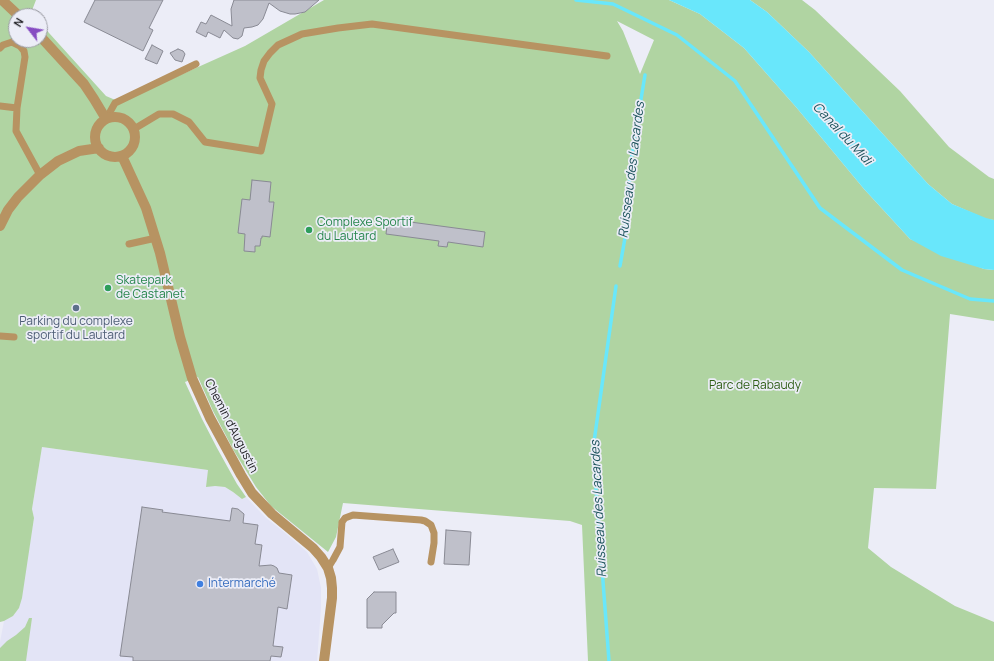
<!DOCTYPE html>
<html>
<head>
<meta charset="utf-8">
<style>
  body { margin:0 }
  #map { position:relative; width:994px; height:661px; overflow:hidden; background:#ecedf7; font-family:Manrope,sans-serif }
  canvas { display:block }
  .north { position:absolute; left:8px; top:8px; width:40px; height:40px; box-sizing:border-box; background:#ecedf7; border:1px solid #9a9ba3; border-radius:50%; rotate:301deg; font-size:11px; font-weight:700; line-height:16px; text-align:center; color:#202024 }
  .north::after { content:''; display:block; margin:auto; width:14px; height:18px; background:#864cc2; clip-path:polygon(50% 0,100% 100%,50% 72%,0 100%) }
</style>
</head>
<body>
<div id="map">
<canvas width="994" height="661"></canvas>
<div class="north">N</div>
</div>
<script>
const c = document.querySelector('canvas').getContext('2d');
c.lineJoin = 'round';
function paint(path, color) {
  c.fillStyle = color;
  c.fill(path, 'evenodd');
}
function toPath(rows) {
  const path = new Path2D();
  for (const r of rows) {
    if (r.length === 3) {
      path.moveTo(r[0] + r[2], r[1]);
      path.arc(r[0], r[1], r[2], 0, 2 * Math.PI);
      continue;
    }
    path.moveTo(r[0], r[1]);
    for (let i = 2; i < r.length; i += 2) path.lineTo(r[i], r[i + 1]);
  }
  return path;
}
function trace(path, color, width, dash) {
  c.strokeStyle = color;
  c.lineWidth = width;
  c.lineCap = dash ? 'butt' : 'round';
  c.setLineDash(dash || []);
  c.stroke(path);
}
function drawText(font, color, halo, rows, align = 'center') {
  c.font = font + ' Manrope,sans-serif';
  c.lineWidth = 3.5;
  c.setLineDash([]);
  c.textBaseline = 'middle';
  c.strokeStyle = halo;
  c.fillStyle = color;
  for (const [text, x, y, turn = 0] of rows) {
    c.save();
    c.translate(x, y);
    c.rotate((+turn || 0) * Math.PI / 180);
    c.textAlign = isNaN(turn) ? turn : align;
    if (halo) c.strokeText(text, 0, 0);
    c.fillText(text, 0, 0);
    c.restore();
  }
}
const built = toPath([
  [42,447,208,470,215,486,225,487,233,492,242,499,246,497,266,518,284,532,307,552,317,569,321,588,321,608,317,661,0,661,0,642,4,621,13,616,19,608,34,519,32,509]
]);
const green = toPath([
  [0,0,36,0,31,13,34,16,16,16,16,40,40,40,40,23,106,96,120,102,245,46,324,0,669,0,700,14,744,48,796,107,864,189,910,239,984,269,994,270,994,321,950,314,936,489,874,488,868,548,891,567,955,606,994,622,994,661,588,661,582,525,570,521,343,503,336,537,328,552,271,506,256,487,234,451,213,411,198,377,185,382,202,419,217,448,237,484,246,497,242,499,233,492,225,487,215,486,206,487,208,470,42,447,32,509,34,518,22,598,19,608,13,616,4,621,0,622],
  [617,21,654,40,640,74,623,31],
  [750,0,802,0,815,10,900,91,949,147,989,177,994,179,994,220,986,219,952,204,928,184,809,52,767,12],
  [29,618,32,618,26,661,0,661,0,648,7,641,16,635,25,627]
]);
const water = toPath([
  [669,0,750,0,767,12,809,52,928,184,952,204,986,218,994,220,994,270,984,269,941,256,910,239,864,189,796,107,744,48,700,14]
]);
const stream = toPath([
  [576,0,613,4,677,35,735,81,820,208,902,270,970,299,994,301],
  [620,266,625,238,631,160,645,75],
  [609,661,593,449,616,286]
]);
const building = toPath([
  [95,0,163,0,149,28,153,30,143,51,84,22,95,0],
  [234,0,319,0,305,12,295,14,290,14,280,11,269,3,263,19,258,25,252,27,244,28,242,36,238,39,233,38,224,30,220,38,208,32,206,37,196,32,201,22,206,24,211,15,232,26,231,9,234,0],
  [152,45,163,51,157,64,145,59,152,45],
  [178,49,183,51,185,54,182,62,175,60,170,53,178,49],
  [252,180,271,182,269,202,274,202,270,237,262,236,262,238,261,238,260,246,255,246,255,252,244,251,245,234,238,233,242,199,250,200,252,180],
  [388,219,485,232,483,247,448,242,447,247,438,246,439,241,386,234,388,219],
  [142,507,163,510,162,512,230,521,232,508,238,509,244,514,243,523,258,525,255,544,262,545,259,566,271,565,274,566,277,568,279,573,292,575,287,609,278,607,273,646,283,647,281,657,271,656,270,661,133,661,133,657,120,656,142,507],
  [446,530,471,532,469,565,444,564,446,530],
  [393,549,399,562,379,570,373,557,393,549],
  [374,592,396,592,396,613,394,613,382,625,382,628,367,628,367,599,374,592]
]);
const service = toPath([
  [0,48,3,45,12,42,20,46,24,51,25,57,17,108,16,131,40,175],
  [0,106,17,108],
  [106,119,115,103,196,64],
  [134,129,159,114,173,114,189,122,205,142,261,151,272,104,260,78,261,70,264,61,270,53,278,45,302,34,338,28,372,24,607,56],
  [129,244,156,238],
  [0,336,14,337],
  [328,568,333,560,340,547,342,522,345,518,353,515,421,520,425,521,431,525,434,533,434,543,431,562]
]);
const minor = toPath([
  [2,0,19,16],
  [40,36,84,84,94,99,106,119],
  [115,137,20],
  [122,156,146,208,160,253,180,337,192,378,210,418,241,475,252,493,272,514,313,548,321,557,328,568,331,578,332,588,332,598,324,661],
  [0,226,8,210,18,197,40,175,58,161,79,151,99,148]
]);
const markers = [
  [309,230,4,"#2e9e5b"],
  [108,288,4,"#2e9e5b"],
  [76,308,4,"#5c6f8a"],
  [200,584,4,"#3f7fe0"]
];
const leisureNames = [
  ["Complexe Sportif",317,223],
  ["du Lautard",317,237],
  ["Skatepark",116,281],
  ["de Castanet",116,295]
];
const serviceNames = [
  ["Parking du complexe",76,322],
  ["sportif du Lautard",76,336]
];
const parkNames = [
  ["Parc de Rabaudy",755,386]
];
const streetNames = [
  ["Chemin d'Augustin",231,426,63]
];
const shopNames = [
  ["Intermarché",208,584]
];
const waterNames = [
  ["Canal du Midi",842,134,47],
  ["Ruisseau des Lacardes",632,170,-83],
  ["Ruisseau des Lacardes",599,509,-93]
];
paint(built, '#e3e4f6');
paint(green, '#b0d4a2');
paint(water, '#69e7fb');
trace(stream, '#69e7fb', 3.5);
paint(building, '#bfc0ca');
trace(building, '#898a94', 1);
trace(service, '#b79362', 7);
trace(minor, '#b79362', 10);
for (const [x, y, r, color] of markers) {
  const dot = new Path2D();
  dot.arc(x, y, r, 0, 2 * Math.PI);
  c.fillStyle = color;
  c.fill(dot);
  trace(dot, '#ecedf7', 1.5);
}
drawText('12px', '#27864d', '#ecedf7', leisureNames, 'left');
drawText('12px', '#4e5e75', '#ecedf7', serviceNames);
drawText('12px', '#2e5e15', '#ecedf7', parkNames);
drawText('12px', '#202024', '#ecedf7', streetNames);
drawText('12px', '#366cbe', '#ecedf7', shopNames, 'left');
drawText('italic 13px', '#1d545c', '#ecedf7', waterNames);
</script>
</body>
</html>
